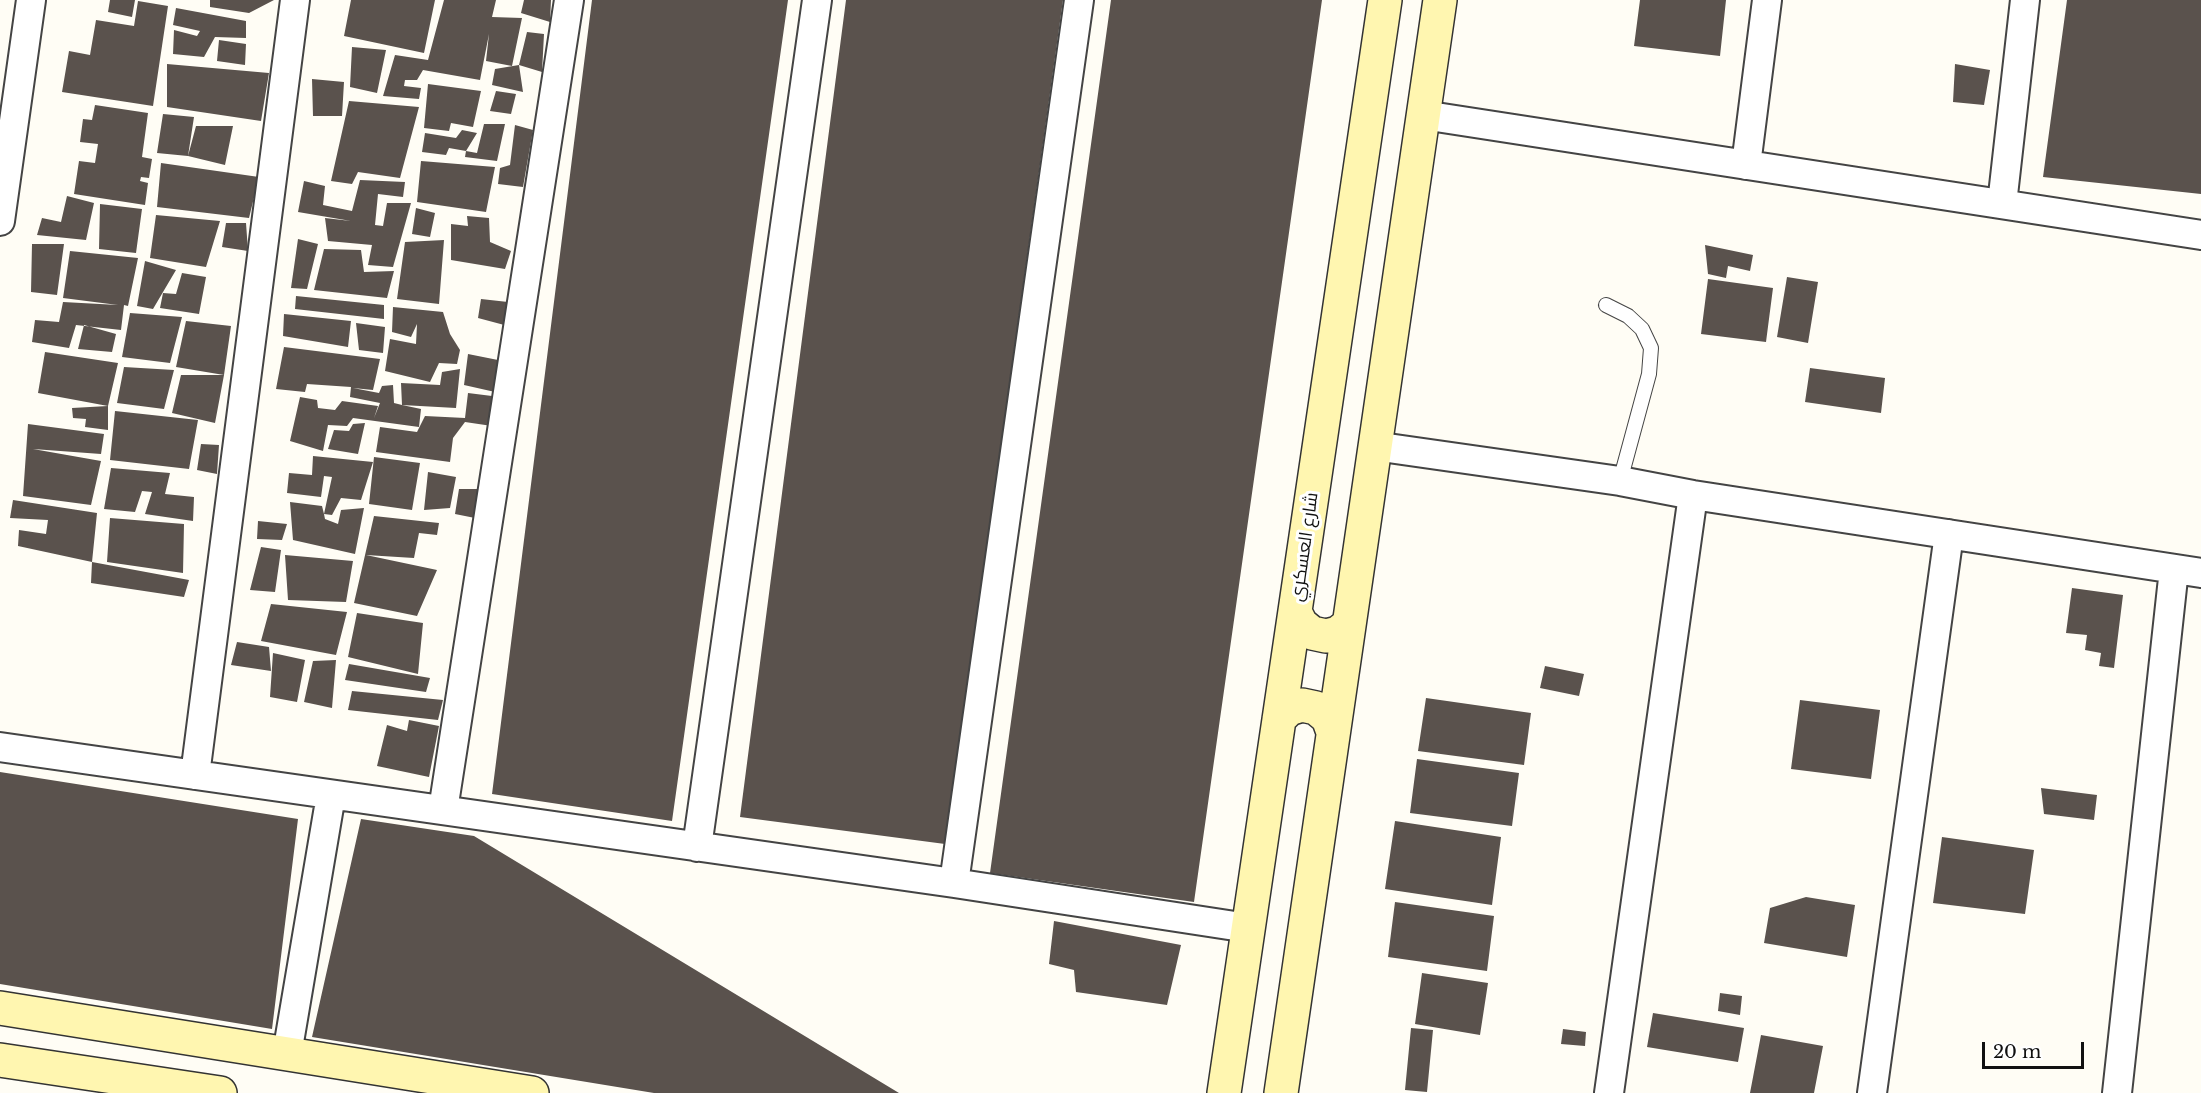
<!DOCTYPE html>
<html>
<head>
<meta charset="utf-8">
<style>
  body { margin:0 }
  #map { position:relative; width:2201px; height:1093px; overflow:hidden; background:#fffdf5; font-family:"Libre Baskerville",serif }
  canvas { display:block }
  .scale { position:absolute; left:1982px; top:1042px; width:102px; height:27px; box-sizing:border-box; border:3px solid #111; border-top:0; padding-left:8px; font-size:18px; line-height:21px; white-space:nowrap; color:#111; -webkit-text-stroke:4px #fff; paint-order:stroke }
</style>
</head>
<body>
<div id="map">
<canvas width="2201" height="1093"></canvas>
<div class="scale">20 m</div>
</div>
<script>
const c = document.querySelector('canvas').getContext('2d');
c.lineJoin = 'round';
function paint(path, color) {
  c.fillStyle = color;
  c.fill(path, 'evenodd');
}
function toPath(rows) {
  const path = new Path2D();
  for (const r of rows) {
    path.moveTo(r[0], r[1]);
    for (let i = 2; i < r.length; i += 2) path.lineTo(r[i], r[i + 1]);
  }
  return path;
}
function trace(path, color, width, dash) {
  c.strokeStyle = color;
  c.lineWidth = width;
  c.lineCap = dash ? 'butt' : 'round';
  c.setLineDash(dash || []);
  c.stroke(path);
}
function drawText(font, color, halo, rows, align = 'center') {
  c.font = font + ' "Libre Baskerville",Cairo,serif';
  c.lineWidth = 6;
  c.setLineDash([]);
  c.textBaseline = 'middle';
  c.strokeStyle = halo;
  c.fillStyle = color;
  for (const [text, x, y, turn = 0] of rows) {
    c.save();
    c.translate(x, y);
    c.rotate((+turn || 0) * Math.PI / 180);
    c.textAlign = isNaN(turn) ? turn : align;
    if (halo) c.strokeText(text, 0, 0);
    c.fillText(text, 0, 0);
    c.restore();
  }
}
const building = toPath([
  [110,0,135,0,132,17,108,12],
  [210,0,274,0,249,13,210,7],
  [351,0,435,0,424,53,344,36],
  [444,0,496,0,492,17,522,18,512,66,486,61,489,34,480,80,423,70,417,80,405,80,404,86,421,88,419,99,383,96,395,55,428,60],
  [524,0,551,0,550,22,521,13],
  [592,0,788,0,672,821,492,794],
  [846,0,1063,0,945,844,740,817],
  [1111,0,1322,0,1194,902,990,873],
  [1640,0,1726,0,1720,56,1634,46],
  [2067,0,2201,0,2201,194,2043,177],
  [138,1,168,6,153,106,62,92,69,51,90,55,96,20,134,26],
  [176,8,246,21,246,38,215,37,204,57,173,54,174,30,197,36,200,31,173,25],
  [527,32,544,34,542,72,519,65],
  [219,40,246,44,245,65,217,61],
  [352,47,386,50,377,93,350,87],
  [167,64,269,73,261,121,167,107],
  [1955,64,1990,70,1984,105,1953,102],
  [519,65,523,92,492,85,495,69],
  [312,79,344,82,342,116,313,116],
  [428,84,481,91,473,127,451,123,449,131,424,128],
  [496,91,516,94,511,114,490,111],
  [349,101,419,107,400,178,358,172,352,184,331,181],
  [95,105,148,113,142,157,152,159,149,178,141,177,140,181,148,183,145,205,74,194,79,161,95,163,98,144,80,142,83,119,92,120],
  [163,114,194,117,188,156,196,126,233,126,225,165,188,156,157,153],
  [484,124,505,124,497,161,465,157,466,151,449,148,446,155,422,152,425,133,456,138,462,130,477,133,466,151,477,153],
  [515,125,533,130,523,187,498,184,500,168,510,165],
  [421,161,495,167,486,212,417,202],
  [161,163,259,177,249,218,157,207],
  [360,180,405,182,403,197,378,194,375,225,383,226,387,203,411,203,393,267,368,265,372,245,328,241,325,218,351,221,298,212,304,181,325,186,323,205,352,211],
  [67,196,94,203,86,240,37,235,42,218,61,222],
  [100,204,142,209,136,253,99,249],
  [416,208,435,213,430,237,412,234],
  [156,215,220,221,206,267,150,258],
  [467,216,489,218,490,242,511,251,505,269,451,260,451,224,468,226],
  [226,223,246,223,248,251,222,247],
  [298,239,318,244,307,289,291,288],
  [444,240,439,304,397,299,405,242],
  [32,244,64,244,57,295,31,292],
  [1705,245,1753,255,1750,271,1728,266,1726,278,1708,274],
  [324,249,361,250,364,272,394,271,387,298,314,290],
  [70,251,138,258,128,306,124,305,121,330,76,325,69,348,32,342,35,320,59,322,63,302,118,305,63,298],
  [145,261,176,270,153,309,137,306],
  [182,273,206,277,199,314,160,308,163,293,176,294],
  [1787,277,1818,282,1808,343,1777,337],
  [1708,279,1773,288,1766,342,1701,334],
  [296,296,384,305,384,319,295,309],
  [481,299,508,302,508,326,478,318],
  [393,307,443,312,450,334,460,350,457,364,439,363,430,382,385,371,390,339,416,344,417,324,411,337,392,332],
  [130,313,182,317,170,363,122,357],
  [284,314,351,321,348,347,283,336],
  [186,321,231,326,224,375,215,423,172,413,181,375,224,375,176,367],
  [356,323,385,327,383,353,359,350],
  [84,325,116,334,112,352,78,349],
  [284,347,380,359,373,390,353,388,379,393,382,386,393,385,394,403,402,405,401,383,440,385,442,372,460,369,456,408,402,405,421,409,419,427,353,418,347,426,328,425,323,451,290,441,300,397,317,400,318,408,335,410,342,401,378,406,374,418,380,403,350,397,351,387,307,384,305,392,276,389],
  [45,352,118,363,108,406,38,393],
  [468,354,498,360,495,392,464,385],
  [124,367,174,370,164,409,117,403],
  [1810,368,1885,378,1881,413,1805,402],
  [468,393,492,396,492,426,465,422,453,438,450,462,376,452,380,427,417,432,425,416,465,418],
  [108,406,108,430,85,427,86,419,73,418,72,408],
  [115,411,198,420,189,469,110,460],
  [365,423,358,454,328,449,334,430,349,431,353,424],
  [28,424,104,434,101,454,33,449,101,461,91,505,23,496],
  [201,444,219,445,217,474,197,470],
  [313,456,373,462,361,500,341,498,332,515,324,514,325,519,338,524,341,510,364,508,355,554,293,540,290,502,322,506,324,514,332,477,324,476,321,497,287,493,289,473,312,475],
  [374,457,420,463,412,510,369,504],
  [111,468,170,473,165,494,194,497,193,521,145,514,152,492,142,491,135,512,104,509],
  [428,472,456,477,450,508,424,510],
  [459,489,481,489,475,518,455,514],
  [13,500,97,513,92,562,18,546,19,530,46,534,48,520,10,518],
  [374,516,439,523,437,535,419,533,414,558,366,555,437,570,417,616,354,603],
  [110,518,184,524,183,573,107,562],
  [258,521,287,524,282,540,257,539],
  [261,547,281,550,275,592,250,590],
  [285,555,353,561,346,602,288,600],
  [92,562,189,580,184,597,91,583],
  [2072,588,2123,595,2114,668,2099,666,2101,653,2085,650,2087,635,2066,633],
  [271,604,347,612,336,655,261,641],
  [357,613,423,623,418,674,348,657],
  [237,642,269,647,271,671,231,665],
  [273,653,305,660,297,702,270,697],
  [336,660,332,708,304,702,313,661],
  [349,664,430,678,426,692,345,680],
  [1545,666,1584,674,1579,696,1540,688],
  [352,691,443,700,438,720,348,710],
  [1426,698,1531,713,1524,765,1418,751],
  [1800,700,1880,710,1871,779,1791,769],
  [409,720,439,726,429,777,377,766,387,725,407,731],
  [1417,759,1519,773,1512,826,1410,813],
  [0,772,298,819,272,1029,0,984],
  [2041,788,2097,795,2094,820,2044,814],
  [361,819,474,836,899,1093,654,1093,312,1037],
  [1395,821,1501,837,1492,905,1385,889],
  [1942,837,2034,850,2025,914,1933,903],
  [1806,897,1855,905,1847,957,1764,943,1770,908],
  [1395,902,1494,916,1487,971,1388,957],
  [1054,921,1181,945,1167,1005,1076,992,1074,970,1049,964],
  [1422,973,1488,983,1480,1035,1415,1024],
  [1720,993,1742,996,1740,1015,1718,1011],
  [1653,1013,1744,1028,1738,1062,1647,1047],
  [1411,1028,1433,1030,1427,1092,1405,1090],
  [1563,1029,1586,1032,1585,1046,1561,1044],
  [1761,1035,1823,1046,1814,1093,1750,1093]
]);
const lane = toPath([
  [1606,305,1628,316,1642,329,1651,348,1649,374,1620,481]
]);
const street = toPath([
  [1423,115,2201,235],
  [1746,165,1767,0],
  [2002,204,2025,0],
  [0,221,31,0],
  [1374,446,1620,481,1693,495,2201,573],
  [0,747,954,883,1248,928],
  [195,775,295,0],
  [443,810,569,0],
  [697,847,817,0],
  [954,883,1079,0],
  [287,1054,331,795],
  [1609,1093,1693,495],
  [1872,1093,1949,534],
  [2117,1093,2174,569]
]);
const secondary = toPath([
  [1295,612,1301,624,1312,633,1326,636,1338,633,1348,625],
  [1279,719,1289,709,1302,705,1316,708,1328,718,1333,732],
  [0,1008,532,1093],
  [0,1060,220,1093],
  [1224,1093,1385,0],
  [1281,1093,1440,0]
]);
const streetNames = [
  ["شارع العسكري",1305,547,-82]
];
paint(building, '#5a524d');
trace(lane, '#444', 16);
trace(street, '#444', 32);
trace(secondary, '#333', 36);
trace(lane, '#fff', 14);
trace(street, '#fff', 28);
trace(secondary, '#fff6b0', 33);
drawText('18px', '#111', '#fff', streetNames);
</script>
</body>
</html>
